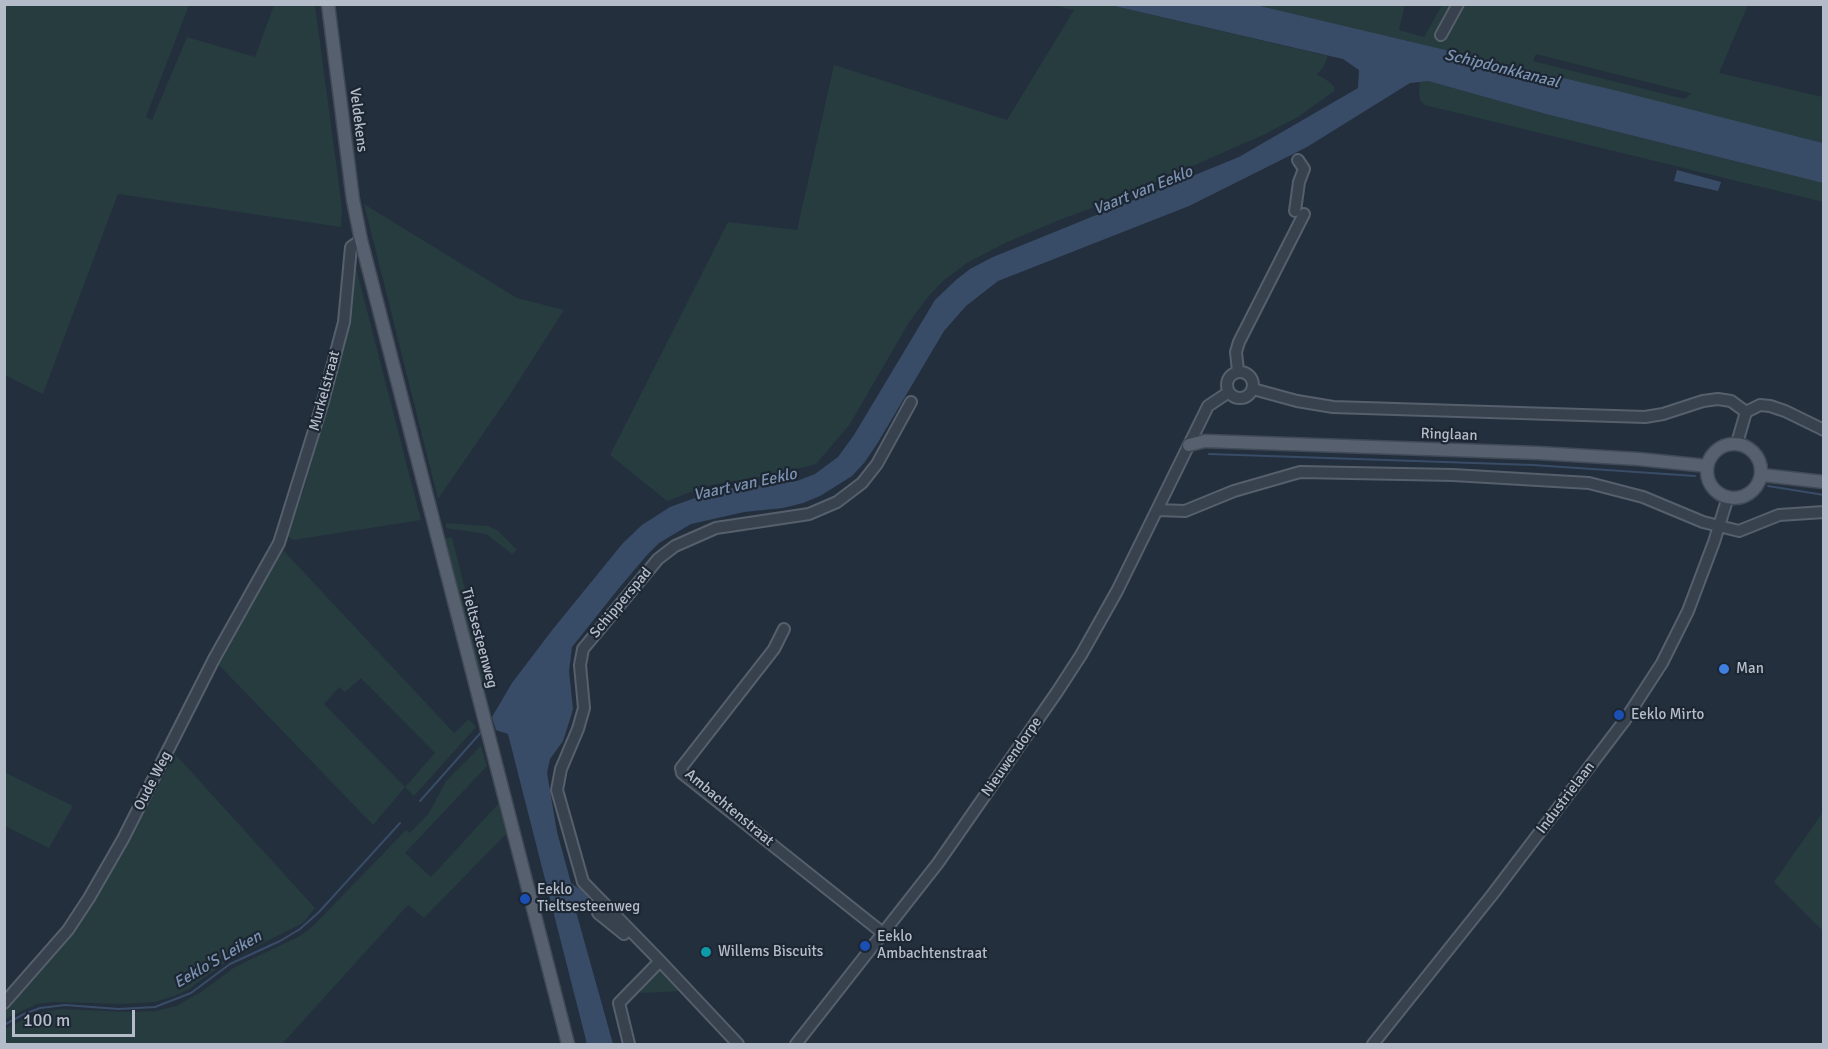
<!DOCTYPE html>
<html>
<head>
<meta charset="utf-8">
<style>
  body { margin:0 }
  #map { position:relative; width:1828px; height:1049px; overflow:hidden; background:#242f3e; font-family:Signika,sans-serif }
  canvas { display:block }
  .frame { position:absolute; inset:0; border:6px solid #b4bcc9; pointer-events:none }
  .scale { position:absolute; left:12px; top:1010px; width:123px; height:27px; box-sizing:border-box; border:3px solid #b4bcc9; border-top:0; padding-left:8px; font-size:18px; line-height:21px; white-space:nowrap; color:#b4bcc9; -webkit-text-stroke:4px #1d2633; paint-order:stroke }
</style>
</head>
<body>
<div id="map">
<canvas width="1828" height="1049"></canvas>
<div class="frame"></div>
<div class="scale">100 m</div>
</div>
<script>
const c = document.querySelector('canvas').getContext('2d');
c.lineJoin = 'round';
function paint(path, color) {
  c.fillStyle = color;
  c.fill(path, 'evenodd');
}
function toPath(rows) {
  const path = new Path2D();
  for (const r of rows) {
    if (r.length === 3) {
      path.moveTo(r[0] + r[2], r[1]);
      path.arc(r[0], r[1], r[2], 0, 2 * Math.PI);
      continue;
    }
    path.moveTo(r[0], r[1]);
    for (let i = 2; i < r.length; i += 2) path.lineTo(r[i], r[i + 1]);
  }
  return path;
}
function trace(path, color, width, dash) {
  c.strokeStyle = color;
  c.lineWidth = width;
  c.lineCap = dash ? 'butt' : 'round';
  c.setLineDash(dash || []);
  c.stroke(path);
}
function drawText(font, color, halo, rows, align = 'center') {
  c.font = font + ' Signika,sans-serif';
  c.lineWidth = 4.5;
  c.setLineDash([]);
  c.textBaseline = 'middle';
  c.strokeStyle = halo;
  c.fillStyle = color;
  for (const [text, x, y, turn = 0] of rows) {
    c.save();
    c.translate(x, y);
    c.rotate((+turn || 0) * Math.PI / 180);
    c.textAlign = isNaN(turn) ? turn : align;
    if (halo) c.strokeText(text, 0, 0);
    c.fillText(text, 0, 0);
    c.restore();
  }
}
const green = toPath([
  [4,5,189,5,146,117,152,120,187,37,255,57,274,5,315,5,340,193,342,210,341,227,118,194,43,394,5,375],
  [1052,5,1110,5,1328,56,1323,68,1317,74,1331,83,1334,87,1334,91,1298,117,1263,135,1122,197,1059,220,1005,243,967,263,943,281,927,298,908,324,850,424,816,464,776,474,706,486,667,501,610,455,728,222,797,230,834,65,1007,120,1074,10],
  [1256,5,1405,5,1399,30,1424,37,1442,5,1748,5,1719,73,1823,97,1823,143],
  [1536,54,1690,93,1691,94,1684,99,1533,61],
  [1428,81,1546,114,1823,183,1823,202,1425,105,1420,100,1419,90,1420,82],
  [364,204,517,298,564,310,509,396,438,499],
  [356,268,421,520,293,540,287,536,304,489,339,366,348,325],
  [446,523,488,526,497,530,517,550,512,554,486,534,446,528],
  [452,537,488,682,481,684,445,539],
  [282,549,454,733,469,719,476,727,414,796,405,787,373,825,219,665],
  [361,678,435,753,405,787,324,704,339,687,345,692],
  [481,746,487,766,405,853,431,877,498,804,507,833,424,918,408,905,282,1044,5,1044,5,1029,27,1017,44,1012,61,1009,127,1012,156,1011,176,1006,201,992,235,967,300,936,313,926,406,830,410,833,429,813,446,781],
  [175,754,315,908,303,923,227,961,189,989,174,996,155,1002,124,1004,54,1002,37,1004,5,1019,5,1008,57,951,81,921,127,846],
  [4,772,73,806,49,848,5,826],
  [1823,812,1823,931,1774,882],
  [661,971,667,975,680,991,641,993,638,988,655,972]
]);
const water = toPath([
  [1110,5,1256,5,1622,92,1823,143,1823,183,1546,114,1428,81,1420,82,1410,83,1307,147,1189,206,998,281,966,306,944,331,877,444,864,463,852,476,820,496,803,503,783,508,744,512,691,524,659,543,647,555,619,588,572,647,569,671,573,709,571,716,563,741,550,759,547,773,557,832,571,883,581,890,601,910,595,916,579,901,576,902,575,908,613,1044,587,1044,508,734,496,730,492,717,512,683,553,629,623,543,642,525,670,507,717,490,797,481,815,474,838,457,854,435,935,300,956,280,970,269,993,257,1239,157,1358,88,1359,70,1343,59],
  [1677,170,1721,182,1718,191,1674,181]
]);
const stream = toPath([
  [1209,454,1533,465,1695,476],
  [1768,486,1824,495],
  [420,801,484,729],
  [4,1025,24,1014,40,1008,65,1005,119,1009,155,1007,191,993,230,964,280,941,300,929,319,912,400,823]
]);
const minor = toPath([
  [1441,35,1458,4],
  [1295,211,1299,182,1304,169,1298,160],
  [1238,371,1236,352,1239,342,1304,214],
  [1240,385,13],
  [1253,389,1297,401,1333,407,1645,417,1663,414,1703,401,1718,399,1731,401,1746,412],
  [1737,443,1746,412,1760,405,1770,406,1785,411,1824,430],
  [1158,510,1185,511,1234,491,1300,472,1453,475,1589,483,1643,497,1703,522,1739,531,1779,515,1824,512],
  [784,629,774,649,681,768,682,773,884,934],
  [598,913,624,934,629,929],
  [4,1003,68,930,89,898,123,839,214,659,279,543,322,405,344,322,351,247,361,240],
  [629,1044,619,1003,660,961],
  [738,1044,660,961,583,882,557,790,561,769,578,729,584,708,580,665,583,649,658,559,675,546,716,528,809,514,837,502,862,483,877,464,911,402],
  [796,1044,938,863,1057,692,1081,655,1117,591,1208,406,1229,392],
  [1373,1044,1492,895,1625,720,1662,663,1688,611,1714,542,1728,497]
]);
const major = toPath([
  [328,4,353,200,361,240,568,1044],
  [1734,471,27],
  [1189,445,1205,441,1538,453,1638,459,1707,466],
  [1762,475,1824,482]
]);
const markers = [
  [1724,669,6,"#3f7fe0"],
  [1619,715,6,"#1a4fb4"],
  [525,899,6,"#1a4fb4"],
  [865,946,6,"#1a4fb4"],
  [706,952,6,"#0f9aa8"]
];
const streetNames = [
  ["Veldekens",358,120,83],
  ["Murkelstraat",325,391,-75],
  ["Ringlaan",1449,435,2],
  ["Schipperspad",621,603,-50],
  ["Tieltsesteenweg",479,638,75],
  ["Nieuwendorpe",1012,757,-55],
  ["Oude Weg",153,781,-63],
  ["Industrielaan",1566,798,-53],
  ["Ambachtenstraat",729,808,40]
];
const poiNames = [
  ["Man",1736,669],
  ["Eeklo Mirto",1631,715],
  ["Eeklo",537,890],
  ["Tieltsesteenweg",537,907],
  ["Eeklo",877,937],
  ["Ambachtenstraat",877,954],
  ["Willems Biscuits",718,952]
];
const waterNames = [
  ["Schipdonkkanaal",1502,69,14],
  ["Vaart van Eeklo",1143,191,-22],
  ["Vaart van Eeklo",745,485,-12],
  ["Eeklo'S Leiken",218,960,-30]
];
paint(green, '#263c3f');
paint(water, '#394c67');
trace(stream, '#394c67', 2);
trace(minor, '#565f6c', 14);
trace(major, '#414a57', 15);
trace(minor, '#38414e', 10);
trace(major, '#56606e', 12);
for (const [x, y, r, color] of markers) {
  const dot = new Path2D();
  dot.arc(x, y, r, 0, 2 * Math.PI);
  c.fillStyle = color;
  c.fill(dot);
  trace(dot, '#1d2633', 2);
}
drawText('15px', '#b4bcc9', '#1d2633', streetNames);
drawText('15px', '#b4bcc9', '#1d2633', poiNames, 'left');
drawText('italic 16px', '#7c92b1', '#1d2633', waterNames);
</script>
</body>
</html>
